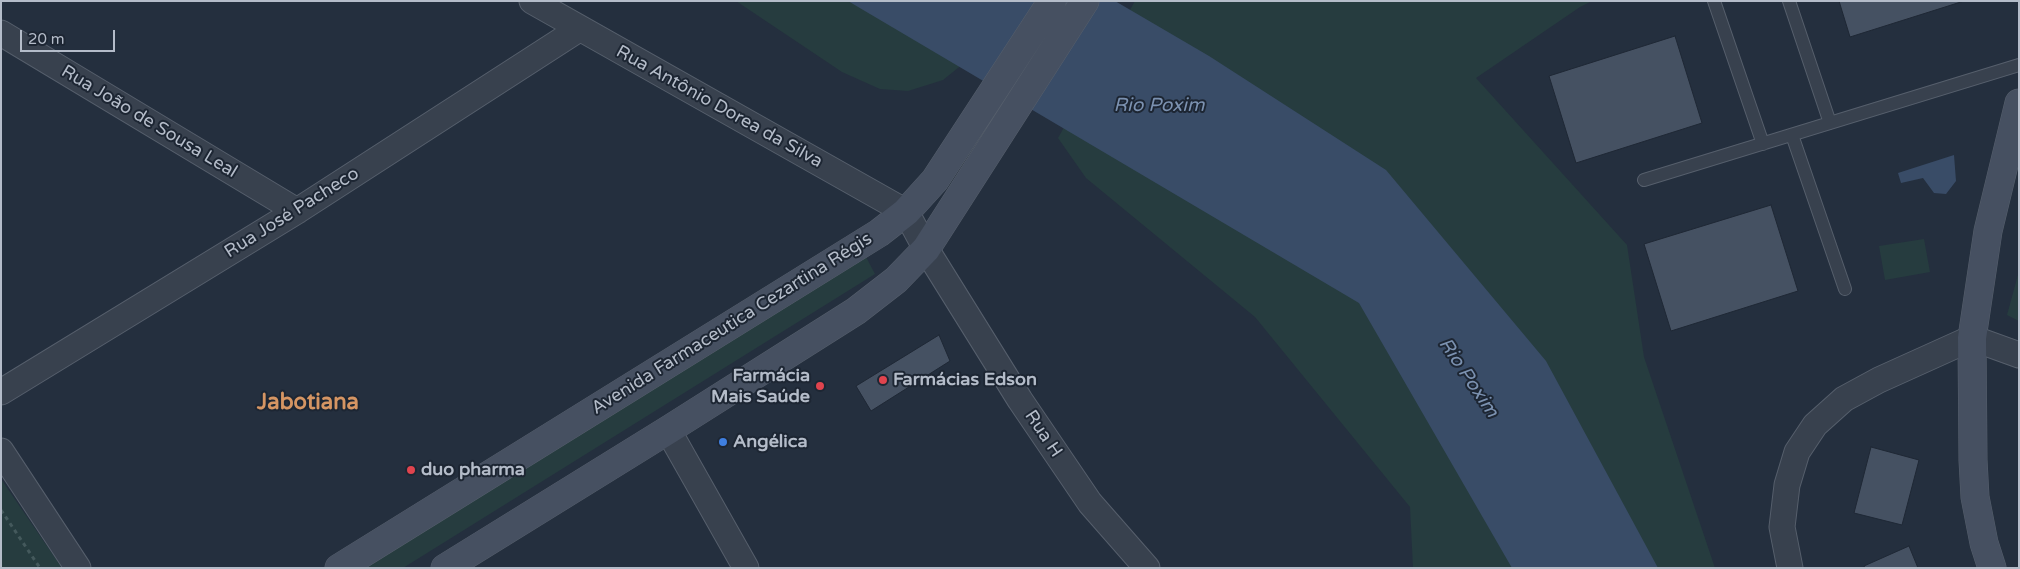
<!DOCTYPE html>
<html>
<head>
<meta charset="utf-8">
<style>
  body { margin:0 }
  #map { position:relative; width:2020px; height:569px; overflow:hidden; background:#242f3e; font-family:"Varela Round",sans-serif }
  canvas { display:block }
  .frame { position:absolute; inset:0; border:2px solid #b4bcc9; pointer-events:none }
  .scale { position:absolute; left:20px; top:30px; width:95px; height:22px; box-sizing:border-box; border:2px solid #b4bcc9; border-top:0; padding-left:6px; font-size:15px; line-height:18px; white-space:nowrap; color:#b4bcc9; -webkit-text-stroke:4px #1d2633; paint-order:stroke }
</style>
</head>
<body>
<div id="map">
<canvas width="2020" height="569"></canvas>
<div class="frame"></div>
<div class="scale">20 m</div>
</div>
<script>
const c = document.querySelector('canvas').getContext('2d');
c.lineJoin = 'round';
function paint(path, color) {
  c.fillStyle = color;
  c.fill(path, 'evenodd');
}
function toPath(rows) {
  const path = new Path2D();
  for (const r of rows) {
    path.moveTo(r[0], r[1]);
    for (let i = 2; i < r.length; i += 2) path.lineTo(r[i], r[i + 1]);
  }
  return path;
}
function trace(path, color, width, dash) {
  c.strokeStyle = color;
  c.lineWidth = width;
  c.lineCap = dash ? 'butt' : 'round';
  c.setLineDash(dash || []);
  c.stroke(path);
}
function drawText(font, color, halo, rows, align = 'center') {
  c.font = font + ' "Varela Round",sans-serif';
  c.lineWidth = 4;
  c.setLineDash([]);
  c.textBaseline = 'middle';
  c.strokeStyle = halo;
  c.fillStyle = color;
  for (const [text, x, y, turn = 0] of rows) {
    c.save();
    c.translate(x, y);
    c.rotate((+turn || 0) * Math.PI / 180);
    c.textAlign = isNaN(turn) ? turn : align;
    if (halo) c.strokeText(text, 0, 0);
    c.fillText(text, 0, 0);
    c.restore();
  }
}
const green = toPath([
  [736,1,1006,1,974,55,943,80,908,91,880,89,842,72],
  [1135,1,1592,1,1580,7,1476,78,1627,245,1644,357,1715,568,1413,568,1410,507,1255,317,1086,178,1058,138],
  [1924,239,1930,272,1885,280,1879,246],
  [865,255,875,274,403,568,362,568],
  [2019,271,2019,321,2007,315],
  [1,479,62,568,1,568]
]);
const water = toPath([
  [848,1,1115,1,1209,56,1386,170,1546,361,1658,568,1512,568,1359,303],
  [1954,155,1956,181,1946,194,1934,193,1923,178,1901,183,1898,173]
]);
const building = toPath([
  [1839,1,1964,1,1850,37,1839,1],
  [1675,36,1702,123,1576,163,1549,76,1675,36],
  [1771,205,1798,291,1671,331,1644,244,1771,205],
  [939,335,950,361,871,411,856,386,939,335],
  [1871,447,1919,460,1902,525,1854,513,1871,447],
  [1909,546,1918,568,1865,568,1864,566,1909,546]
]);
const path = toPath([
  [1,510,40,568]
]);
const lane = toPath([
  [1714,1,1763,144],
  [1789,1,1830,123],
  [1792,135,1845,289],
  [1644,180,2019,65]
]);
const street = toPath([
  [532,1,906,212,926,249,1020,400,1090,503,1147,568],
  [1,33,297,211],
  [1,392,297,211,579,29],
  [668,430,746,568],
  [1,451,78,568],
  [1790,568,1782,527,1787,485,1797,452,1815,425,1844,399,1879,380,1972,338,2019,355]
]);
const secondary = toPath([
  [339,568,879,233,906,212,935,180,1052,1],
  [445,568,668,430,856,311,896,280,926,249,1085,1],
  [1992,568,1984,543,1975,497,1973,460,1972,338,1988,231,2019,103]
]);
const markers = [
  [883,380,5,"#e0444e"],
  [820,386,5,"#e0444e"],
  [723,442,5,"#3f7fe0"],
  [411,470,5,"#e0444e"]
];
const streetNames = [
  ["Rua Antônio Dorea da Silva",719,107,29],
  ["Rua João de Sousa Leal",149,122,31],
  ["Rua José Pacheco",292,213,-32],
  ["Avenida Farmaceutica Cezartina Régis",732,324,-32],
  ["Rua H",1043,434,56]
];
const poiNames = [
  ["Farmácia",810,376,"right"],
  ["Mais Saúde",810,397,"right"],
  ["Farmácias Edson",893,380],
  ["Angélica",733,442],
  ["duo pharma",421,470]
];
const waterNames = [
  ["Rio Poxim",1159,106],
  ["Rio Poxim",1468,378,56]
];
const districtNames = [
  ["Jabotiana",308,403]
];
paint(green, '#263c3f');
paint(water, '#394c67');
paint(building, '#455162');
trace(building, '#1f2835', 1);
trace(lane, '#565f6c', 14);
trace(street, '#565f6c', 27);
trace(secondary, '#565f6c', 29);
trace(path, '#44595c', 3, [4, 4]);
trace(lane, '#38414e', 12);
trace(street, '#38414e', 25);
trace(secondary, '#465061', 28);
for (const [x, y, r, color] of markers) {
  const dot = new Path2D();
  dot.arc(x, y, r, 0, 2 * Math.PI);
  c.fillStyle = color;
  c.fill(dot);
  trace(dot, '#1d2633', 2);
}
drawText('18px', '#b4bcc9', '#1d2633', streetNames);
drawText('bold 18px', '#b4bcc9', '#1d2633', poiNames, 'left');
drawText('italic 19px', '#7c92b1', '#1d2633', waterNames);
drawText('bold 22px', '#d59563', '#1d2633', districtNames);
</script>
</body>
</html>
